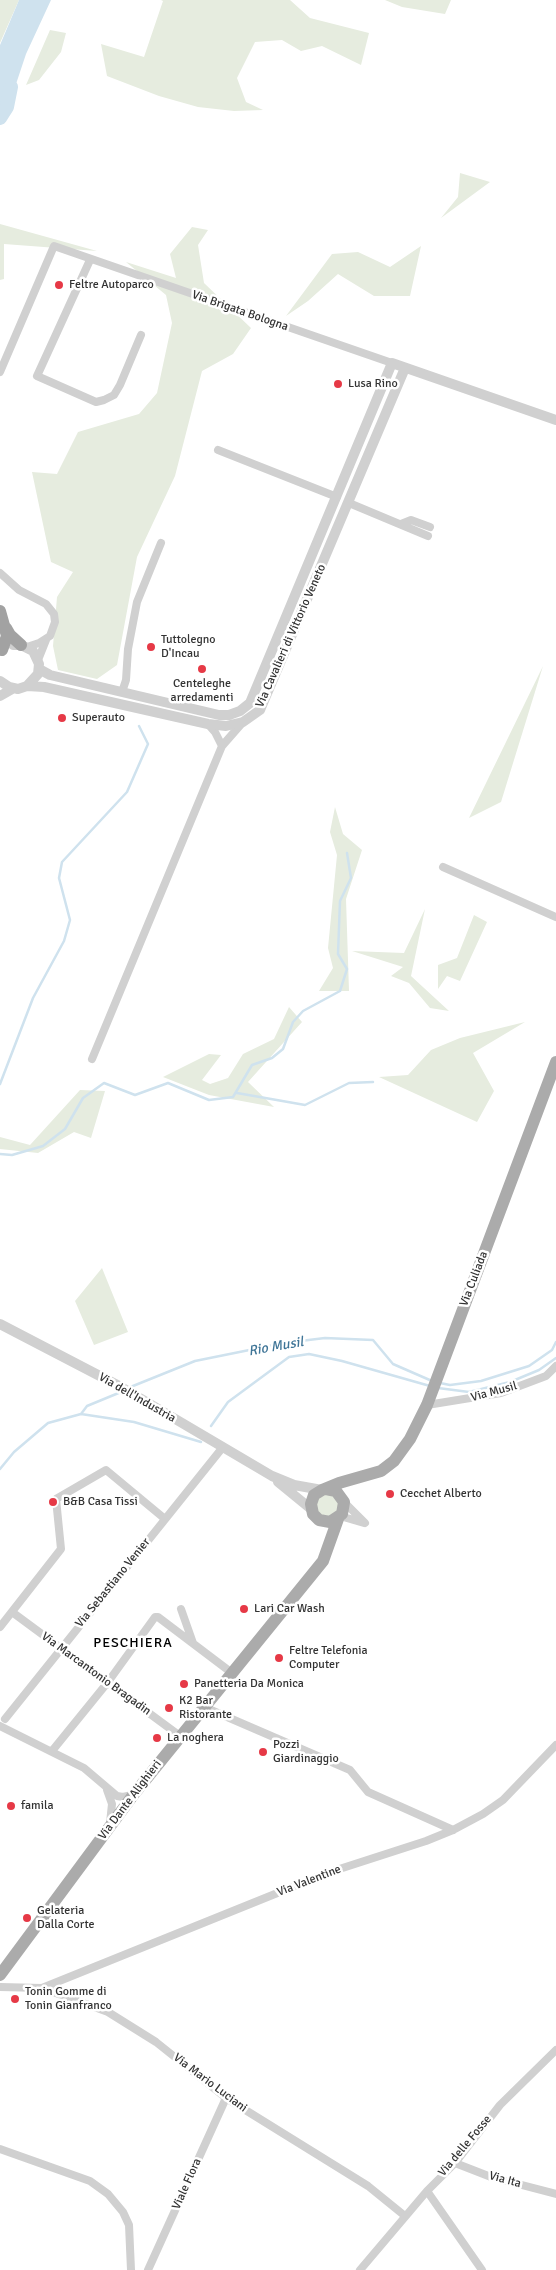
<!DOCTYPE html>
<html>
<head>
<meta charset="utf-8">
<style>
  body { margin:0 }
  canvas { display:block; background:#fff }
</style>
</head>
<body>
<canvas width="556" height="2270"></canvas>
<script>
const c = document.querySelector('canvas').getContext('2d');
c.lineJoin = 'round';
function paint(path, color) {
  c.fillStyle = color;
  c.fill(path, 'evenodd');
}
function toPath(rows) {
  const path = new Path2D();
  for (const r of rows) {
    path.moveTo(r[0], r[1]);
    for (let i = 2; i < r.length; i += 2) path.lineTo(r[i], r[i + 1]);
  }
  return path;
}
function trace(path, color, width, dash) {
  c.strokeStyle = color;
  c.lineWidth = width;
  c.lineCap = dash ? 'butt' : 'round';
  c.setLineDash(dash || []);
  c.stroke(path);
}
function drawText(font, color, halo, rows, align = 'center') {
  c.font = font + ' Signika,sans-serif';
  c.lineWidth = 5;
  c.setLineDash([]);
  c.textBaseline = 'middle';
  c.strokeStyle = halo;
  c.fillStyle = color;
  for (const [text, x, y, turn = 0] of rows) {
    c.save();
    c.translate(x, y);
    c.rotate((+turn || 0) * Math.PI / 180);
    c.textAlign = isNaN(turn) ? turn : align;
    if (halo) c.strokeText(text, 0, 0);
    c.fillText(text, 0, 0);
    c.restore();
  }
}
const green = toPath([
  [0,0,19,0,0,43],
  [161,0,290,0,310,18,369,33,361,65,322,46,301,51,282,40,255,42,237,78,246,102,263,110,234,111,198,107,159,96,107,76,101,44,144,57,163,1],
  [385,0,451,0,445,14,402,7],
  [50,30,66,33,61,52,39,80,26,85],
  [460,173,490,182,441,218,458,197],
  [0,224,97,251,4,244,4,279,0,280],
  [192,227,208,230,198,245,204,283,251,328,233,354,202,371,175,476,137,557,117,665,97,679,58,670,53,646,57,597,73,572,51,562,32,472,57,474,78,432,139,414,157,393,172,323,166,295,126,262,176,278,170,254],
  [421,246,410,296,374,296,338,274,308,301,286,316,332,254,358,252,390,267],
  [543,666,501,802,469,818],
  [335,807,343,834,362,850,346,899,349,991,319,991,333,968,328,948,337,855,330,832],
  [425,909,411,976,449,1011,430,1008,409,983,391,976,403,967,352,951,404,953],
  [474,915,487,922,460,981,447,976,438,989,438,965,457,958],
  [289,1007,302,1022,248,1082,274,1107,209,1095,163,1077,209,1054,221,1055,202,1080,210,1084,228,1078,243,1054,274,1039],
  [525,1022,473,1053,494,1091,477,1122,379,1077,408,1075,431,1050,460,1038],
  [80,1090,105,1091,91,1138,74,1132,38,1153,0,1149,0,1137,30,1145],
  [102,1268,128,1332,94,1345,75,1301],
  [335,1491,342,1511,320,1519,313,1498]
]);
const water = toPath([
  [19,0,51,0,26,54,13,93,0,120,0,45]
]);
const stream = toPath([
  [0,1084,33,998,64,941,70,920,59,878,62,862,127,792,148,744,139,726],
  [237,1093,305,1105,349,1083,373,1082],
  [0,1154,12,1155,43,1146,65,1129,83,1098,104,1083,135,1095,168,1083,209,1100,233,1097,252,1065,272,1058,283,1049,293,1022,303,1011,340,991,347,969,338,954,340,901,351,878,347,853],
  [440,1383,450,1385,481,1381,529,1366,552,1350,556,1342],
  [128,1388,195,1361,284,1343,325,1338,373,1340,393,1364,432,1381],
  [438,1388,469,1392,510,1382,539,1370,556,1358],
  [81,1414,134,1422,201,1442],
  [211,1426,228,1402,289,1357,309,1354,342,1361,430,1386],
  [0,1469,14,1452,48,1423,81,1414,87,1406,121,1392]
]);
const river = toPath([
  [0,118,7,107,11,87]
]);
const minor = toPath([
  [90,260,37,376,96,402,104,400,114,395,120,385,141,335],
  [0,372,54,246,392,363],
  [218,450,337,497],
  [349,503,428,536],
  [401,524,411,520,430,527],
  [0,573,19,590,46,604,54,614,55,622,50,636,39,643,27,647],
  [38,660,46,640],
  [122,692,126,680,128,649,137,602,161,543],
  [208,724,215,732,222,746,243,722],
  [443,867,556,917],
  [92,1059,222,746],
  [427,1405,501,1393,546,1376,556,1366],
  [344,1502,365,1523],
  [340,1516,364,1523],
  [181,1609,193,1643],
  [12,1612,180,1736],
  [0,1627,61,1549,56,1499,106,1470,165,1519],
  [204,1707,350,1770,368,1792,453,1830],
  [5,1719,223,1447],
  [0,1726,84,1768,117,1796,123,1797,132,1795],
  [52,1751,108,1682,155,1617,158,1617,232,1673],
  [107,1790,112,1804,110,1823],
  [0,1987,42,1988,108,2012,156,2042,226,2098,368,2186,405,2216],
  [42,1988,327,1873,426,1841,453,1830,483,1814,503,1800,556,1745],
  [0,2149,90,2181,108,2194,123,2212,129,2225,131,2270],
  [455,2163,491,2177,556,2194],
  [427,2191,482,2270],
  [148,2270,226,2098],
  [360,2270,427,2191,455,2163,500,2105,556,2050]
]);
const tertiary = toPath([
  [39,669,50,675,219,715,229,715,240,711,250,703,392,363,556,420],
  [0,681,9,687,18,689,27,686,38,674,39,664,33,651,21,645,13,645],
  [27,686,44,687,208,724,226,726,243,722,260,710,405,368],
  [0,696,14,688],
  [0,1324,121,1387,272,1476,294,1485,322,1490],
  [278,1482,311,1509]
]);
const primary = toPath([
  [326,1489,336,1491,344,1502,342,1514,330,1522,319,1520,313,1514,311,1504,314,1495,322,1490,339,1483,381,1471,394,1461,410,1439,427,1405,556,1062],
  [0,1975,134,1794,323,1561,338,1519]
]);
const trunk = toPath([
  [0,611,7,636,2,650],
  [6,628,10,635,21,645]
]);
const markers = [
  [59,285,5,"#e63946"],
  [338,384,5,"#e63946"],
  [151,647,5,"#e63946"],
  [202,669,5,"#e63946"],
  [62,718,5,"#e63946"],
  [390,1494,5,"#e63946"],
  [53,1502,5,"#e63946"],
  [244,1609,5,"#e63946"],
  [279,1658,5,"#e63946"],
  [184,1684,5,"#e63946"],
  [169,1708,5,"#e63946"],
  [157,1738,5,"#e63946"],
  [263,1752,5,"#e63946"],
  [11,1806,5,"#e63946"],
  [27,1918,5,"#e63946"],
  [15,1999,5,"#e63946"]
];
const poiNames = [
  ["Feltre Autoparco",69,285],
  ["Lusa Rino",348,384],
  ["Tuttolegno",161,640],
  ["D'Incau",161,654],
  ["Centeleghe",202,684,"center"],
  ["arredamenti",202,698,"center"],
  ["Superauto",72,718],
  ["Cecchet Alberto",400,1494],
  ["B&B Casa Tissi",63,1502],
  ["Lari Car Wash",254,1609],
  ["Feltre Telefonia",289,1651],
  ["Computer",289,1665],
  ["Panetteria Da Monica",194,1684],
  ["K2 Bar",179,1701],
  ["Ristorante",179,1715],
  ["La noghera",167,1738],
  ["Pozzi",273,1745],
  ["Giardinaggio",273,1759],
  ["famila",21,1806],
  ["Gelateria",37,1911],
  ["Dalla Corte",37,1925],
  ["Tonin Gomme di",25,1992],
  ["Tonin Gianfranco",25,2006]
];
const streetNames = [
  ["Via Brigata Bologna",240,311,19],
  ["Via Cavalieri di Vittorio Veneto",291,636,-66],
  ["Via Culiada",474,1279,-69],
  ["Via Musil",494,1392,-15],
  ["Via dell'Industria",137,1398,30],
  ["Via Sebastiano Venier",113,1583,-51],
  ["Via Marcantonio Bragadin",96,1674,36],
  ["Via Dante Alighieri",130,1800,-53],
  ["Via Valentine",309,1881,-21],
  ["Via Mario Luciani",210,2083,37],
  ["Via delle Fosse",465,2146,-50],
  ["Via Ita",505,2180,15],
  ["Viale Flora",187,2184,-66]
];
const waterNames = [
  ["Rio Musil",276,1347,-10]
];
const neighbourhoodNames = [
  ["PESCHIERA",133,1643]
];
paint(green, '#e6ecdf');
paint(water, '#cfe2ee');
trace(stream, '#cfe2ee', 2.5);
trace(river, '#cfe2ee', 14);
trace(minor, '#d0d0d0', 8);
trace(tertiary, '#d0d0d0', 10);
trace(primary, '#ababab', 12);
trace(trunk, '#a2a2a2', 12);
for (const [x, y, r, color] of markers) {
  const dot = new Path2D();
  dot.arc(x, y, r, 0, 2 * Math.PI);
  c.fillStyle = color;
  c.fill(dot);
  trace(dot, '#fff', 2);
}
drawText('12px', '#333', '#fff', poiNames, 'left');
drawText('12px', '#333', '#fff', streetNames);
drawText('italic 14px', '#3f7597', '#fff', waterNames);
c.letterSpacing = '1px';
drawText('14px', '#000', '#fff', neighbourhoodNames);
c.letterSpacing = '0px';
</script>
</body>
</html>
